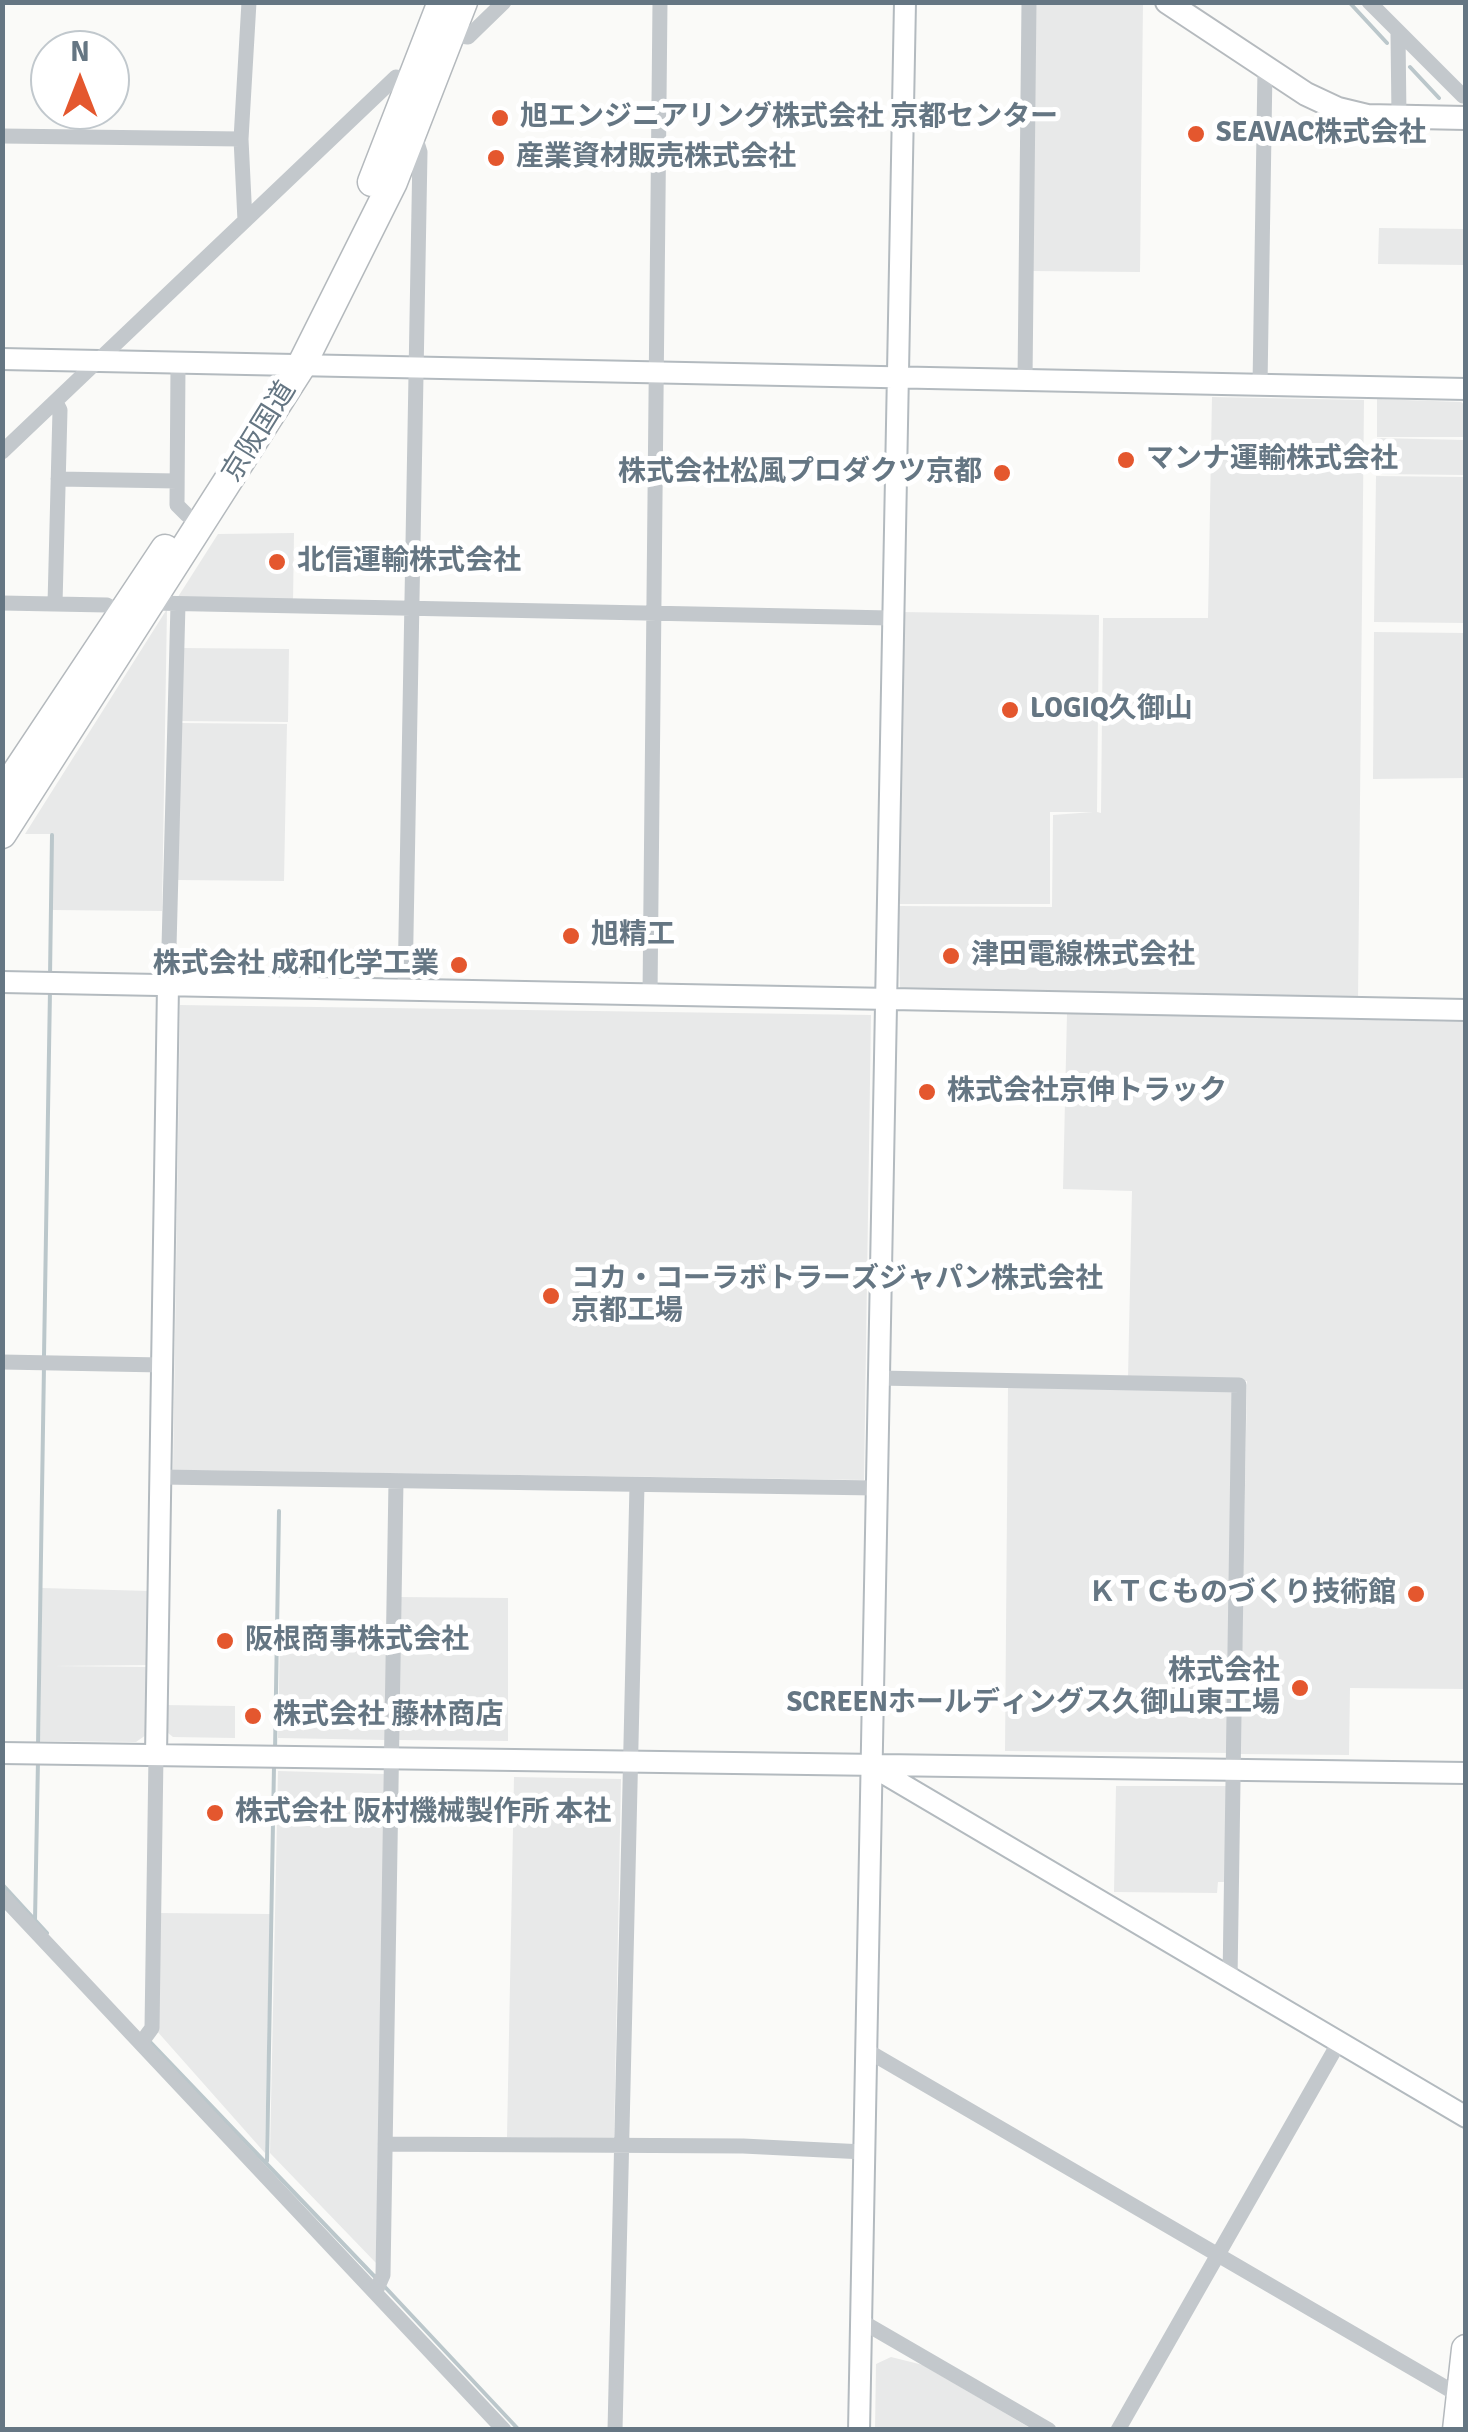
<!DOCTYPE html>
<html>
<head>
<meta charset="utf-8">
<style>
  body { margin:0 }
  #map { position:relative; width:1468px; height:2432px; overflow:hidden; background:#fafaf8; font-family:Signika,sans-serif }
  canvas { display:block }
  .frame { position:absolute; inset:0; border:5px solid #657683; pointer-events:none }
  .north { position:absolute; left:30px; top:30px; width:100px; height:100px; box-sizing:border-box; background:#fff; border:2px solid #c1c8cd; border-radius:50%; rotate:0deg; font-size:28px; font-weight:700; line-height:40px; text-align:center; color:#657683 }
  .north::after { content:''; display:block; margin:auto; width:35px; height:45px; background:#e4572e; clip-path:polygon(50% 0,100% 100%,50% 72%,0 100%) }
</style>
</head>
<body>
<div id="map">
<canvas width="1468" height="2432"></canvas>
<div class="frame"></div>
<div class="north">N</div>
</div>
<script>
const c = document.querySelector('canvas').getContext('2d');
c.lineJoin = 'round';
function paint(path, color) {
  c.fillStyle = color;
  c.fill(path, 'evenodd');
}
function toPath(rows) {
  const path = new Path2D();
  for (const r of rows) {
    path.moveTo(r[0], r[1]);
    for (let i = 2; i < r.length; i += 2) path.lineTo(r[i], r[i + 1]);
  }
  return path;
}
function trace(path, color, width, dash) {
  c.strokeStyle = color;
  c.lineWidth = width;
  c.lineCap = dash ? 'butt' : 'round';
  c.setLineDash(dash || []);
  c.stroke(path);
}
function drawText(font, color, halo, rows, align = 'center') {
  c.font = font + ' Signika,"Noto Sans JP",sans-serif';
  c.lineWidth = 10;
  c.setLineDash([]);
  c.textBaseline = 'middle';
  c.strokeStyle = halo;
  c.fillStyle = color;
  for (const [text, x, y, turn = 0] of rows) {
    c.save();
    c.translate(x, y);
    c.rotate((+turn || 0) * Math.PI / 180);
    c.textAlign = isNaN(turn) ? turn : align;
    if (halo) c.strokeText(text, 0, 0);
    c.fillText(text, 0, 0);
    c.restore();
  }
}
const built = toPath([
  [1036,3,1143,3,1140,272,1031,271],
  [1379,228,1465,229,1465,265,1378,264],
  [1212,397,1364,400,1358,1000,914,995,900,988,898,906,1052,907,1053,815,1093,812,1050,812,1050,904,898,904,901,612,1099,615,1097,812,1101,813,1103,618,1208,618],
  [1377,399,1461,402,1465,405,1465,437,1377,437],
  [1377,438,1465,440,1465,475,1376,474],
  [1376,476,1465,477,1465,623,1374,622],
  [294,533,293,603,176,600,218,534],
  [167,609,162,911,52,910,53,834,25,834],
  [1374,632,1465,633,1465,778,1373,779],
  [182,648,289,649,288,722,180,721],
  [180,723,287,724,284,881,177,880],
  [180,1005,871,1015,864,1480,173,1470],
  [1067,1013,1465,1022,1464,1689,1350,1688,1349,1755,1240,1754,1247,1381,1128,1378,1132,1191,1063,1189],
  [1008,1386,1235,1388,1231,1753,1005,1751],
  [42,1588,149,1591,150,1665,53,1666,146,1667,146,1735,136,1742,40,1741],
  [398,1597,508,1598,508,1741,397,1740],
  [280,1632,388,1633,386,1740,278,1738],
  [164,1705,235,1706,235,1738,173,1737,163,1729],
  [278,1771,385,1774,376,2263,270,2153],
  [514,1777,621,1779,614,2139,507,2137],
  [1116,1786,1227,1786,1228,1882,1218,1882,1217,1893,1114,1892],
  [158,1913,270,1914,265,2153,156,2030],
  [891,2357,923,2365,1032,2429,875,2430,876,2364]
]);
const stream = toPath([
  [489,2,489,3],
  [1349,2,1387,43],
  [1410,67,1439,98],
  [50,976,52,835],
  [44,1356,50,990],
  [38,1746,44,1365],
  [275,1751,279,1511],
  [2,1884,47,1933],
  [35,1920,38,1760],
  [150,2042,375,2277],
  [267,2161,274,1766],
  [385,2287,519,2430]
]);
const street = toPath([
  [1369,2,1463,96],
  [1398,33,1399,117],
  [453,35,468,37,504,2],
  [2,136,241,139],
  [245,221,241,139,249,2],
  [178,366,177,505,187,515],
  [1025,380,1029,2],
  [1260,385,1265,69],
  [2,452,396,77,413,82],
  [58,479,177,481],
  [2,603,107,605,122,613],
  [153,603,891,618],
  [55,604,60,410,56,402],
  [168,985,178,604],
  [405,990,420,152,414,133],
  [650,994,660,2],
  [2,1362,162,1365],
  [878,1378,1239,1385,1230,1979],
  [161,1477,876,1488],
  [2,1896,504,2430],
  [141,2043,152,2028,156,1755],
  [866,2050,1462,2397],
  [385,2144,743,2146,864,2152],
  [376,2291,383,2275,396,1481],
  [861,2321,1049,2430],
  [615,2430,637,1485],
  [1118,2430,1338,2044]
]);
const secondary = toPath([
  [2,359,1466,389],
  [2,982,1466,1010],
  [2,1753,1466,1773],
  [156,1755,168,985],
  [873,1767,1466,2117],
  [859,2430,905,2]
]);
const primary = toPath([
  [1167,2,1306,94,1338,109,1367,116,1466,118]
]);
const highway = toPath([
  [372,182,442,2],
  [2,794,165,549],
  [2,834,300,368,393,182,463,2],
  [1457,2430,1466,2349]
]);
const markers = [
  [500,118,10,"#e4572e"],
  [1196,134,10,"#e4572e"],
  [496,158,10,"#e4572e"],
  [1126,460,10,"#e4572e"],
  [1002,473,10,"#e4572e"],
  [277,562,10,"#e4572e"],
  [1010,710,10,"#e4572e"],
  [571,936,10,"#e4572e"],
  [951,956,10,"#e4572e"],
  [459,965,10,"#e4572e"],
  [927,1092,10,"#e4572e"],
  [551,1296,10,"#e4572e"],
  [1416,1594,10,"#e4572e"],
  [225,1641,10,"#e4572e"],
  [1300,1688,10,"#e4572e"],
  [253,1716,10,"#e4572e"],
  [215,1813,10,"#e4572e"]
];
const poiNames = [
  ["旭エンジニアリング株式会社 京都センター",520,118],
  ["SEAVAC株式会社",1216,134],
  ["産業資材販売株式会社",516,158],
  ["マンナ運輸株式会社",1146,460],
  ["株式会社松風プロダクツ京都",982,473,"right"],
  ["北信運輸株式会社",297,562],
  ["LOGIQ久御山",1030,710],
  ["旭精工",591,936],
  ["津田電線株式会社",971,956],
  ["株式会社 成和化学工業",439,965,"right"],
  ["株式会社京伸トラック",947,1092],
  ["コカ・コーラボトラーズジャパン株式会社",571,1280],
  ["京都工場",571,1312],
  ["ＫＴＣものづくり技術館",1396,1594,"right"],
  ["阪根商事株式会社",245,1641],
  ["株式会社",1280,1672,"right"],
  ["SCREENホールディングス久御山東工場",1280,1704,"right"],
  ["株式会社 藤林商店",273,1716],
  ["株式会社 阪村機械製作所 本社",235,1813]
];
const streetNames = [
  ["京阪国道",260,432,-58]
];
paint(built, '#e8e9e9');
trace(stream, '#bbc7cb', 4);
trace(secondary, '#b3babf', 24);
trace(primary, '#b5babe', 26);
trace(highway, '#b4b9bd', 31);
trace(street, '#c3c8cc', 15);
trace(secondary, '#fff', 20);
trace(primary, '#fff', 22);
trace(highway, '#fff', 28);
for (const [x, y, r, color] of markers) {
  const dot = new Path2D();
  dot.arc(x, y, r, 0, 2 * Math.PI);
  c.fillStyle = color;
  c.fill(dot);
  trace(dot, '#fff', 4);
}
drawText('bold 28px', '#657683', '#fff', poiNames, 'left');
drawText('28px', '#657683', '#fff', streetNames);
</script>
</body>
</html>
